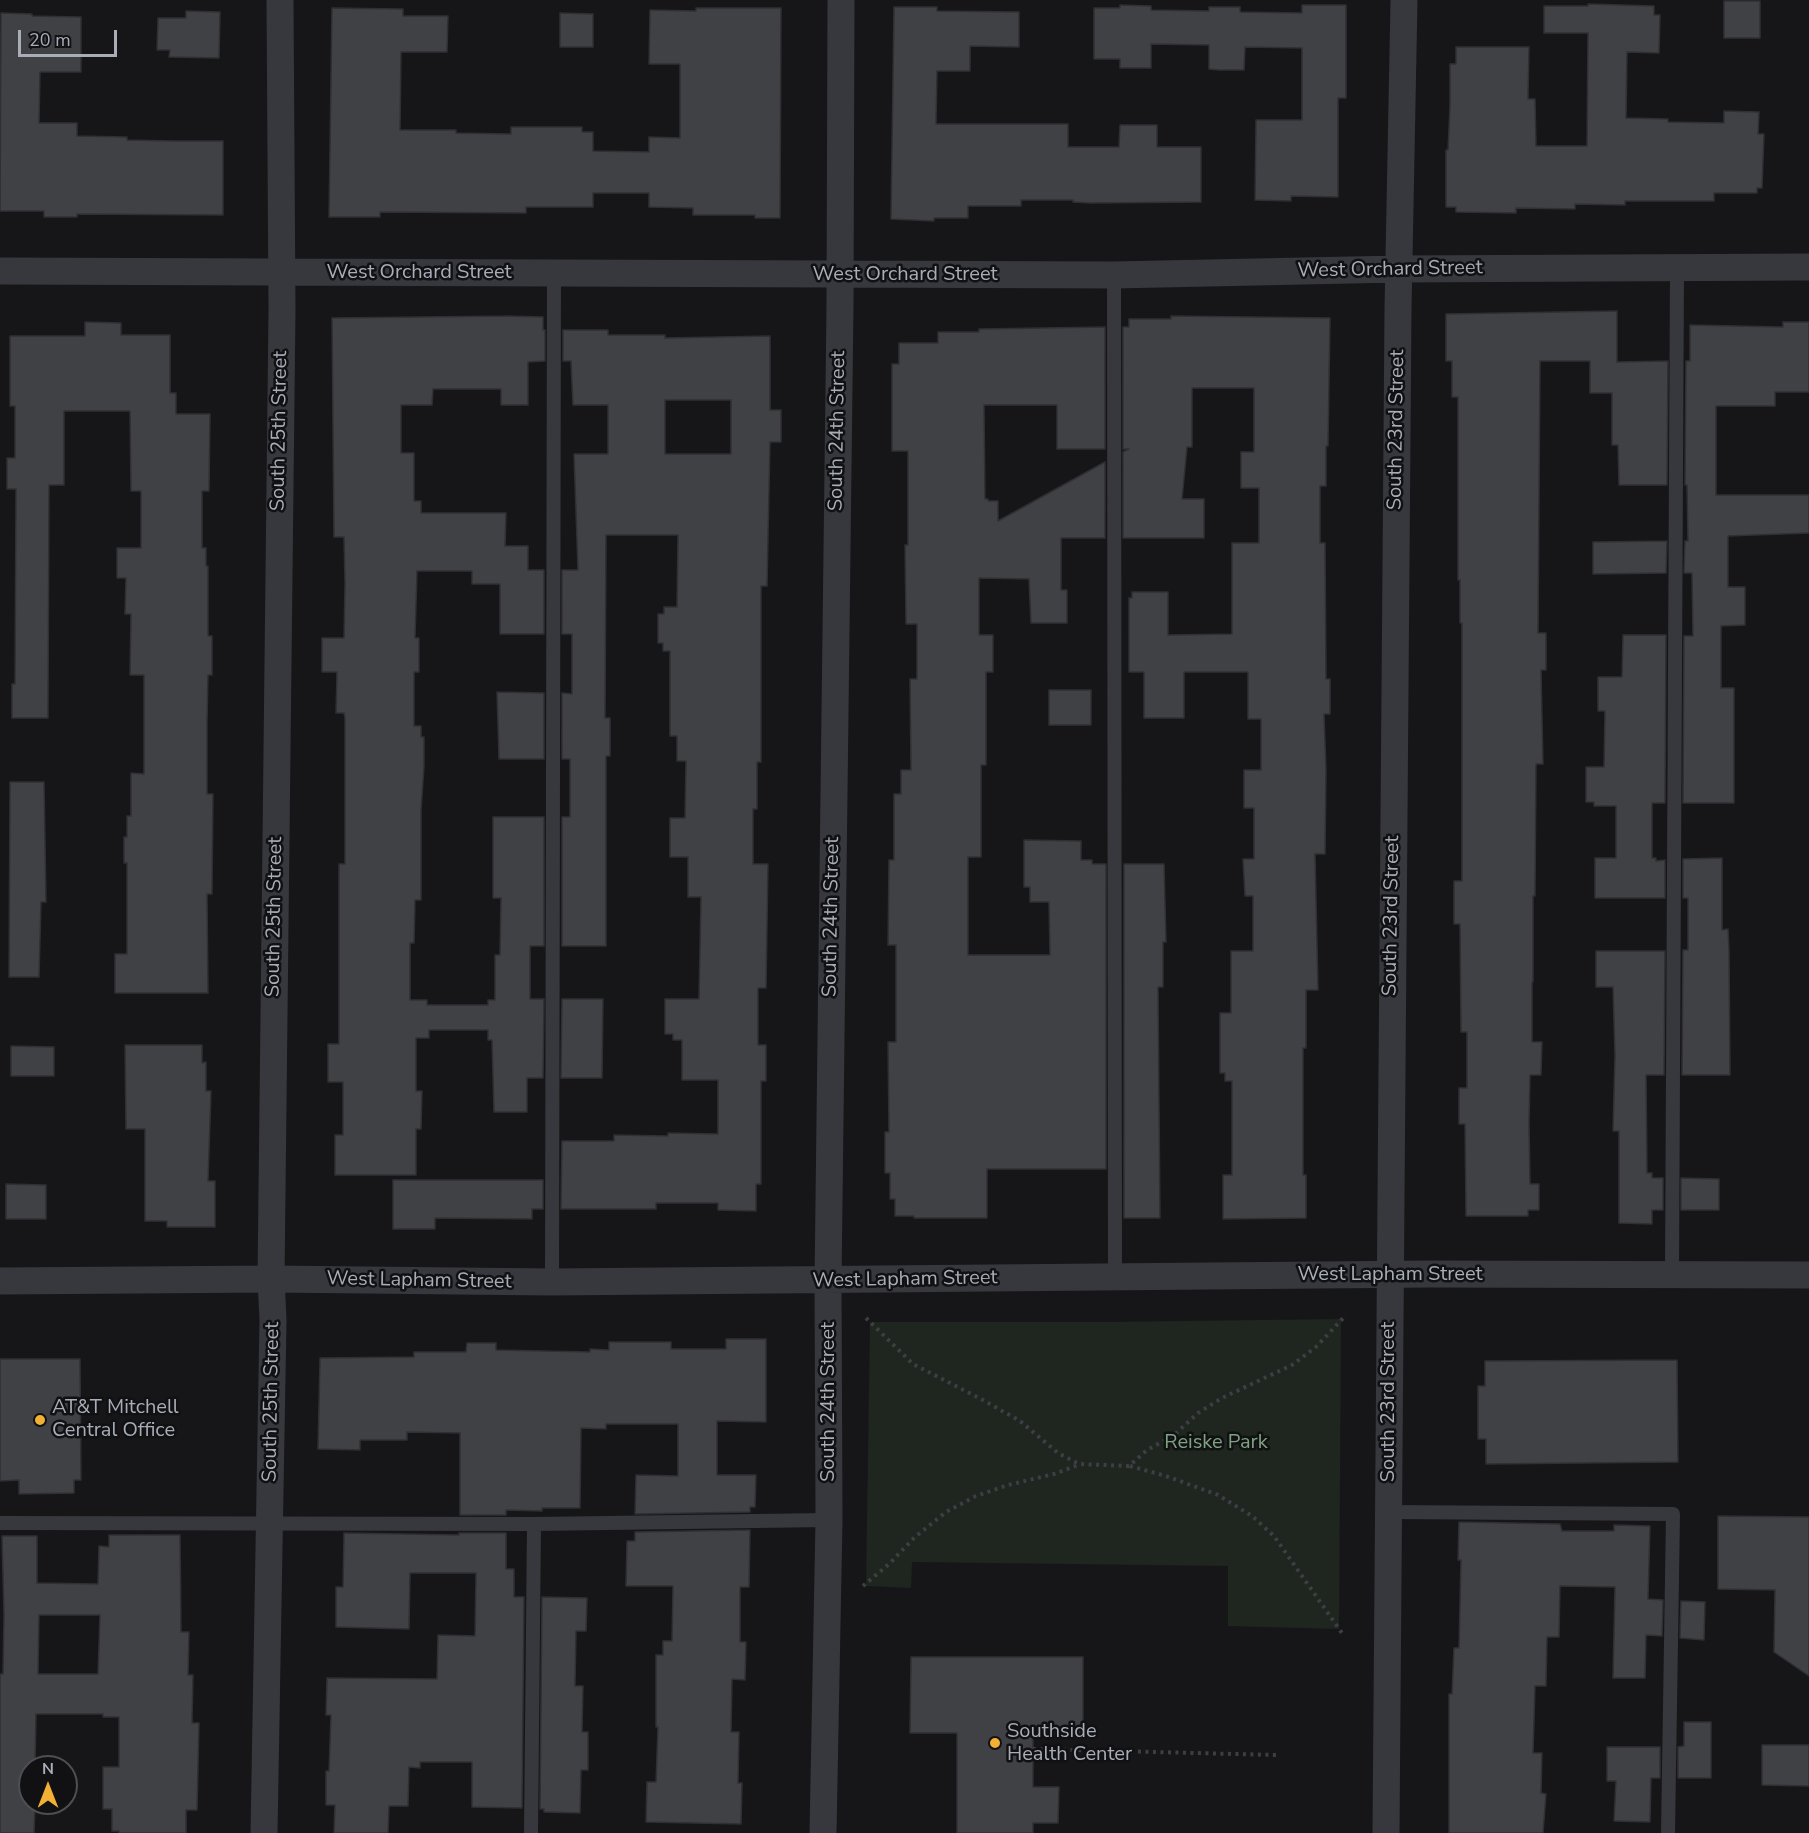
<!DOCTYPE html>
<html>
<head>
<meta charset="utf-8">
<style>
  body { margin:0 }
  #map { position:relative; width:1809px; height:1833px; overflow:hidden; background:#161618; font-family:"Nunito Sans",sans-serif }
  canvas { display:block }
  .north { position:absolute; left:18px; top:1755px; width:60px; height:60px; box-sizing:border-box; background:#111113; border:2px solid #4d4f55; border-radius:50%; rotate:0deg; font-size:16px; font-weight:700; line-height:24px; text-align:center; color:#a8adb8 }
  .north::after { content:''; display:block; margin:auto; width:21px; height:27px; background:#f2b134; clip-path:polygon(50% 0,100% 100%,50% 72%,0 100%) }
  .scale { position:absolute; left:18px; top:30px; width:99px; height:27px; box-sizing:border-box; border:3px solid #a8adb8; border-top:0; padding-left:8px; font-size:18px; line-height:21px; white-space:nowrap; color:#a8adb8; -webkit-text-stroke:4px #111113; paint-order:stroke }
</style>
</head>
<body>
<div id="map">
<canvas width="1809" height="1833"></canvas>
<div class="north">N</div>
<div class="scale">20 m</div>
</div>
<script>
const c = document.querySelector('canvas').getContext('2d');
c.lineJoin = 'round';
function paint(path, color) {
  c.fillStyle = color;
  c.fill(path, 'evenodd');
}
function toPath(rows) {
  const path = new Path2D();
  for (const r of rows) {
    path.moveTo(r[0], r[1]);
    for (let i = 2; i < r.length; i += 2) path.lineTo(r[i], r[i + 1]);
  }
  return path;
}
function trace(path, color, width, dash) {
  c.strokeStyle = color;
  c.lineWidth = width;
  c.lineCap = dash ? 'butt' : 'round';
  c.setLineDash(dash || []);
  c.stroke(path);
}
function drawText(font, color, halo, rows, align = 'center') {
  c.font = font + ' "Nunito Sans",sans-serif';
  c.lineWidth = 5;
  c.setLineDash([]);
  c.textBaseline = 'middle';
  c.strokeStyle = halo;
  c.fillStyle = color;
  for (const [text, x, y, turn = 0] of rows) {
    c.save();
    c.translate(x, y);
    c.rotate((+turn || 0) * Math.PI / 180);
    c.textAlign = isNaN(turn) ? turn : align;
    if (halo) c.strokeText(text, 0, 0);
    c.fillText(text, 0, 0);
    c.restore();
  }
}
const green = toPath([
  [1341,1319,1339,1629,1228,1626,1228,1566,912,1562,911,1588,866,1586,870,1322,1105,1322]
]);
const building = toPath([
  [1724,1,1760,1,1760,38,1724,38,1724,1],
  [1588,4,1654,6,1654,15,1660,15,1659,53,1627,52,1626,118,1668,119,1668,122,1724,123,1724,111,1759,112,1758,134,1764,134,1762,188,1757,188,1757,193,1714,193,1714,201,1625,201,1625,205,1575,204,1575,209,1516,208,1516,213,1456,212,1456,207,1446,207,1446,150,1448,150,1450,106,1450,64,1456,64,1456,47,1529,47,1528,99,1535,99,1536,146,1587,146,1588,33,1544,33,1544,6,1588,6,1588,4],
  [1120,5,1151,6,1151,10,1209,11,1209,7,1240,7,1240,12,1302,13,1302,5,1346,5,1346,98,1338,98,1338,197,1291,196,1291,201,1255,200,1256,120,1302,120,1302,48,1245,47,1244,70,1219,70,1209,69,1209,45,1151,44,1151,68,1120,68,1120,59,1094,59,1094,8,1120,8,1120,5],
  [894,7,937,7,937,11,1019,12,1019,47,970,46,970,71,937,71,936,124,1068,124,1068,147,1119,147,1120,125,1157,125,1157,147,1201,147,1201,202,1091,203,1073,202,1073,200,1021,200,1021,206,968,206,968,218,934,218,934,221,891,219,894,7],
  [332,8,403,9,403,16,448,16,447,52,401,52,400,130,456,130,456,133,511,134,511,127,582,127,582,132,593,132,593,151,649,152,649,137,680,138,680,64,649,64,650,10,696,11,696,8,781,8,780,218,755,218,755,215,693,215,693,208,649,207,649,193,593,193,593,207,526,207,526,213,380,212,380,217,329,217,332,8],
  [186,11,220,12,219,58,169,57,170,50,157,50,158,18,186,18,186,11],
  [1,13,32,14,32,16,81,17,81,72,40,72,39,123,77,123,77,136,127,137,127,140,174,141,223,141,223,215,77,214,77,217,44,217,44,211,0,211,1,13],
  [560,13,593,14,593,47,560,47,560,13],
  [1617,311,1617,362,1668,361,1667,485,1619,485,1618,445,1612,445,1612,393,1590,393,1590,361,1540,361,1538,633,1546,633,1546,670,1541,670,1543,764,1536,764,1535,896,1533,896,1533,982,1532,982,1532,1042,1542,1042,1541,1075,1530,1075,1529,1123,1530,1184,1539,1184,1539,1210,1528,1210,1528,1216,1466,1216,1465,1124,1459,1124,1459,1088,1467,1088,1467,1032,1461,1032,1460,924,1454,924,1454,881,1462,881,1462,623,1460,623,1460,580,1458,580,1458,397,1452,397,1452,361,1446,361,1446,314,1617,311],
  [505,316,543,317,543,330,545,330,545,361,528,362,528,405,501,405,501,389,433,389,432,405,401,405,401,453,414,453,414,501,421,501,421,513,506,513,505,546,528,546,528,570,544,570,544,634,500,634,500,584,472,584,472,571,417,571,415,638,419,638,419,672,414,672,414,726,421,726,421,737,424,737,424,766,421,811,421,900,415,900,414,943,410,943,410,1000,427,1000,427,1005,488,1005,488,1000,495,1000,495,955,500,955,501,898,493,898,493,817,544,817,544,946,530,946,530,999,544,999,543,1078,527,1078,527,1112,494,1112,492,1040,488,1040,488,1030,429,1030,429,1038,416,1038,416,1091,422,1091,421,1129,416,1129,416,1175,335,1175,335,1135,343,1135,343,1082,328,1082,328,1044,339,1044,339,864,345,864,345,718,344,713,336,713,337,672,322,672,322,638,344,638,345,583,344,537,334,537,332,318,505,316],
  [1171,316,1330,318,1328,446,1326,446,1326,486,1320,486,1320,543,1325,543,1326,679,1330,679,1330,714,1324,714,1326,770,1325,854,1315,854,1318,990,1306,990,1306,1048,1303,1048,1303,1175,1306,1175,1306,1218,1223,1219,1223,1175,1232,1175,1232,1081,1225,1081,1225,1073,1220,1073,1220,1013,1231,1013,1231,951,1253,951,1253,896,1245,896,1243,859,1254,859,1254,808,1244,808,1244,770,1261,770,1261,719,1248,719,1248,672,1184,672,1184,718,1144,718,1144,672,1129,672,1129,598,1132,598,1132,592,1168,592,1168,635,1232,634,1232,543,1259,543,1259,488,1241,488,1241,452,1254,452,1254,388,1192,388,1192,447,1187,447,1182,499,1204,499,1204,538,1123,538,1123,452,1129,449,1123,449,1123,327,1129,327,1129,319,1171,319,1171,316],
  [85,322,121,323,121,335,170,335,170,393,176,393,176,414,210,414,209,491,202,491,202,548,206,548,206,566,208,566,208,636,212,636,212,675,208,675,207,721,207,794,213,794,212,894,207,894,208,993,115,993,115,954,127,954,127,863,124,863,124,837,127,837,127,816,131,816,131,773,144,774,144,675,130,675,131,614,125,614,126,578,117,578,117,548,141,548,141,491,131,491,130,411,64,411,64,485,49,485,48,718,12,718,12,684,15,684,16,489,7,489,7,458,15,458,15,406,10,406,10,336,85,336,85,322],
  [1783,322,1809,322,1809,392,1775,392,1775,406,1716,406,1716,495,1809,495,1809,533,1728,536,1728,587,1745,587,1745,625,1721,626,1721,688,1734,688,1734,803,1683,803,1684,636,1693,636,1692,573,1684,573,1685,541,1688,541,1687,485,1685,485,1686,361,1690,361,1690,325,1783,327,1783,322],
  [1105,327,1105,449,1057,449,1057,405,984,405,985,499,988,499,988,501,998,501,998,521,1105,462,1105,538,1061,538,1061,590,1067,590,1067,623,1031,623,1029,579,979,578,979,635,993,635,993,672,986,672,986,765,981,765,981,857,968,857,968,955,1050,955,1049,902,1030,902,1030,887,1024,887,1024,840,1081,841,1081,860,1092,860,1092,864,1106,864,1106,1169,987,1169,987,1218,914,1218,914,1216,895,1216,895,1199,890,1199,890,1173,885,1173,885,1132,889,1132,888,1042,896,1042,896,945,888,945,889,860,894,860,894,794,901,794,901,770,911,770,910,679,917,679,917,624,906,624,905,545,908,545,908,451,892,451,892,364,899,364,899,343,938,343,938,332,979,332,979,329,1105,327],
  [563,330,608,330,608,335,665,335,665,338,770,336,770,410,781,410,781,442,770,442,767,586,761,586,761,762,757,762,757,809,753,809,753,864,768,864,766,988,758,988,758,1045,766,1045,766,1081,761,1081,761,1184,756,1184,756,1211,718,1210,718,1203,656,1203,656,1209,561,1209,562,1141,614,1141,614,1135,668,1136,668,1133,718,1134,718,1080,682,1080,682,1040,673,1040,673,1034,665,1034,665,999,699,999,701,897,688,897,688,857,670,857,670,818,685,818,686,761,677,761,677,736,670,736,670,651,663,651,663,643,658,643,658,614,664,614,664,607,677,607,678,535,606,535,605,718,610,718,610,756,606,756,606,946,562,946,562,817,570,817,570,759,562,759,562,693,572,694,572,634,562,634,562,570,578,570,574,454,608,454,608,405,573,405,571,361,563,361,563,330],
  [665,400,731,400,731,454,665,454,665,400],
  [1667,541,1666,573,1593,574,1593,542,1667,541],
  [1623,635,1666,635,1665,803,1652,803,1652,858,1656,858,1656,861,1665,860,1665,898,1595,898,1595,858,1616,858,1616,806,1594,806,1594,802,1586,802,1586,767,1604,767,1605,711,1598,711,1598,677,1622,677,1623,635],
  [1049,690,1091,690,1091,725,1049,725,1049,690],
  [497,692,544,693,544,759,499,759,497,692],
  [10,782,44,782,46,902,41,902,39,977,9,977,10,782],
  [1722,858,1722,930,1728,929,1729,950,1730,1075,1682,1075,1683,950,1688,950,1688,898,1683,898,1683,859,1722,858],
  [1124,864,1164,864,1166,942,1163,942,1163,987,1158,987,1160,1218,1124,1218,1124,864],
  [1596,951,1665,951,1664,1075,1646,1075,1647,1173,1652,1173,1652,1178,1663,1178,1663,1210,1652,1210,1652,1224,1619,1223,1619,1131,1613,1131,1615,1055,1613,987,1596,987,1596,951],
  [562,999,603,999,602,1078,561,1078,562,999],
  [125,1045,202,1045,202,1063,206,1062,206,1091,211,1091,208,1181,215,1181,215,1227,167,1227,167,1221,145,1221,145,1129,126,1129,125,1045],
  [11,1046,54,1047,54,1076,11,1076,11,1046],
  [1681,1178,1719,1179,1719,1210,1681,1210,1681,1178],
  [393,1180,543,1180,543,1209,532,1209,532,1219,435,1218,435,1229,393,1229,393,1180],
  [6,1184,46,1185,46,1219,6,1219,6,1184],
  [726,1339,766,1339,766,1422,717,1421,717,1475,756,1475,755,1507,750,1507,750,1512,635,1514,636,1475,678,1476,678,1424,606,1424,606,1429,581,1428,580,1508,542,1508,542,1511,506,1510,506,1515,460,1515,460,1433,407,1432,407,1440,360,1440,360,1450,318,1449,320,1358,414,1357,414,1352,466,1352,467,1343,496,1343,496,1350,590,1352,590,1349,609,1350,609,1342,671,1342,671,1349,726,1349,726,1339],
  [0,1359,80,1359,81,1480,74,1480,74,1493,19,1494,19,1480,0,1481,0,1359],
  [1677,1360,1678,1462,1486,1464,1486,1439,1478,1439,1478,1386,1485,1386,1485,1361,1677,1360],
  [1718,1516,1809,1517,1809,1676,1774,1652,1775,1590,1718,1589,1718,1516],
  [1459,1522,1560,1524,1562,1531,1614,1531,1614,1525,1650,1526,1648,1599,1663,1600,1662,1636,1646,1635,1645,1678,1613,1678,1615,1587,1560,1586,1559,1637,1547,1637,1546,1686,1535,1686,1533,1753,1542,1753,1541,1793,1546,1794,1543,1833,1449,1833,1449,1694,1452,1694,1454,1648,1459,1648,1461,1560,1458,1560,1459,1522],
  [750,1530,749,1587,740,1587,740,1642,746,1642,745,1680,732,1679,731,1732,739,1732,738,1783,742,1783,741,1824,646,1822,647,1782,656,1782,658,1727,656,1727,656,1655,663,1655,663,1641,672,1641,673,1586,626,1586,627,1541,635,1541,635,1532,750,1530],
  [344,1533,459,1535,459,1533,506,1533,506,1569,514,1569,514,1597,524,1597,522,1808,472,1807,472,1762,420,1762,420,1768,409,1767,408,1806,389,1806,388,1833,334,1833,335,1805,326,1805,326,1771,329,1771,331,1715,326,1715,327,1678,437,1679,438,1635,475,1636,476,1573,410,1573,409,1629,336,1627,336,1587,343,1587,344,1533],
  [109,1535,180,1535,181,1632,189,1632,188,1675,193,1675,192,1723,199,1723,197,1810,186,1810,186,1833,119,1833,119,1831,112,1831,112,1809,103,1809,103,1767,119,1767,119,1717,103,1717,103,1714,36,1714,35,1767,30,1767,30,1803,35,1803,34,1833,0,1833,0,1674,3,1674,4,1615,2,1536,37,1536,37,1583,98,1584,99,1546,109,1547,109,1535],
  [39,1615,100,1615,98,1674,38,1674,39,1615],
  [542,1597,587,1598,586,1631,576,1631,575,1686,583,1686,582,1732,588,1732,588,1770,581,1770,580,1813,544,1812,544,1809,540,1809,542,1597],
  [1681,1601,1705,1602,1704,1640,1680,1638,1681,1601],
  [911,1657,1083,1657,1083,1736,1033,1736,1033,1787,1059,1787,1058,1823,1033,1823,1033,1833,957,1833,957,1733,910,1733,911,1657],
  [1684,1722,1711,1722,1711,1778,1678,1778,1678,1747,1684,1746,1684,1722],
  [1762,1745,1809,1745,1809,1786,1762,1785,1762,1745],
  [1607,1747,1660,1747,1660,1778,1651,1778,1650,1822,1614,1821,1616,1781,1607,1781,1607,1747]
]);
const path = toPath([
  [866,1318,913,1364,981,1399,1020,1421,1058,1453,1079,1464,1129,1466,1147,1450,1173,1436,1198,1413,1222,1398,1292,1365,1316,1347,1346,1315],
  [1130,1466,1166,1476,1218,1495,1252,1516,1274,1536,1344,1636],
  [863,1586,889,1564,915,1537,946,1512,976,1496,1008,1485,1054,1474,1078,1465],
  [1033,1749,1276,1755]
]);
const service = toPath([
  [1114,275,1115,1277],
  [1672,1273,1677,268],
  [552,1282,554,274],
  [1389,1512,1673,1514,1668,1833],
  [0,1523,534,1524,531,1833],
  [534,1524,829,1520]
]);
const minor = toPath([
  [0,271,1114,275,1398,269,1809,267],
  [0,1281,271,1279,552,1282,1429,1274,1809,1275],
  [264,1833,273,1320,271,1279,282,310,280,0],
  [823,1833,829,1520,828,1281,840,306,841,0],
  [1386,1833,1398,309,1404,0]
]);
const markers = [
  [40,1420,6,"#f2b134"],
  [995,1743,6,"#f2b134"]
];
const streetNames = [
  ["West Orchard Street",1390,270,-1],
  ["West Orchard Street",419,273],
  ["West Orchard Street",905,275],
  ["South 23rd Street",1397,430,-89],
  ["South 25th Street",280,431,-89],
  ["South 24th Street",838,431,-89],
  ["South 23rd Street",1392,916,-89],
  ["South 25th Street",275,917,-89],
  ["South 24th Street",832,917,-89],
  ["West Lapham Street",1390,1275],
  ["West Lapham Street",905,1280,-1],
  ["West Lapham Street",419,1281,1],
  ["South 25th Street",272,1402,-89],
  ["South 24th Street",829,1402,-90],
  ["South 23rd Street",1389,1402,-90]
];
const poiNames = [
  ["AT&T Mitchell",52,1408],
  ["Central Office",52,1431],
  ["Southside",1007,1732],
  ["Health Center",1007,1755]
];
const parkNames = [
  ["Reiske Park",1216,1443]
];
paint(green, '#1e261f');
paint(building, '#404145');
trace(building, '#303034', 1.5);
trace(path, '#3d3f44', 4, [3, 4.5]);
trace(service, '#37383d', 14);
trace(minor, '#37383d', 27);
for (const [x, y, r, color] of markers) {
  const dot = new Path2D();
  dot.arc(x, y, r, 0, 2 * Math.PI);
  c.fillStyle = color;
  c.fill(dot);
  trace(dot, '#111113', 2);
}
drawText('20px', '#a8adb8', '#111113', streetNames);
drawText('20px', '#a8adb8', '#111113', poiNames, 'left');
drawText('20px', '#7fa381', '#111113', parkNames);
</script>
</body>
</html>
